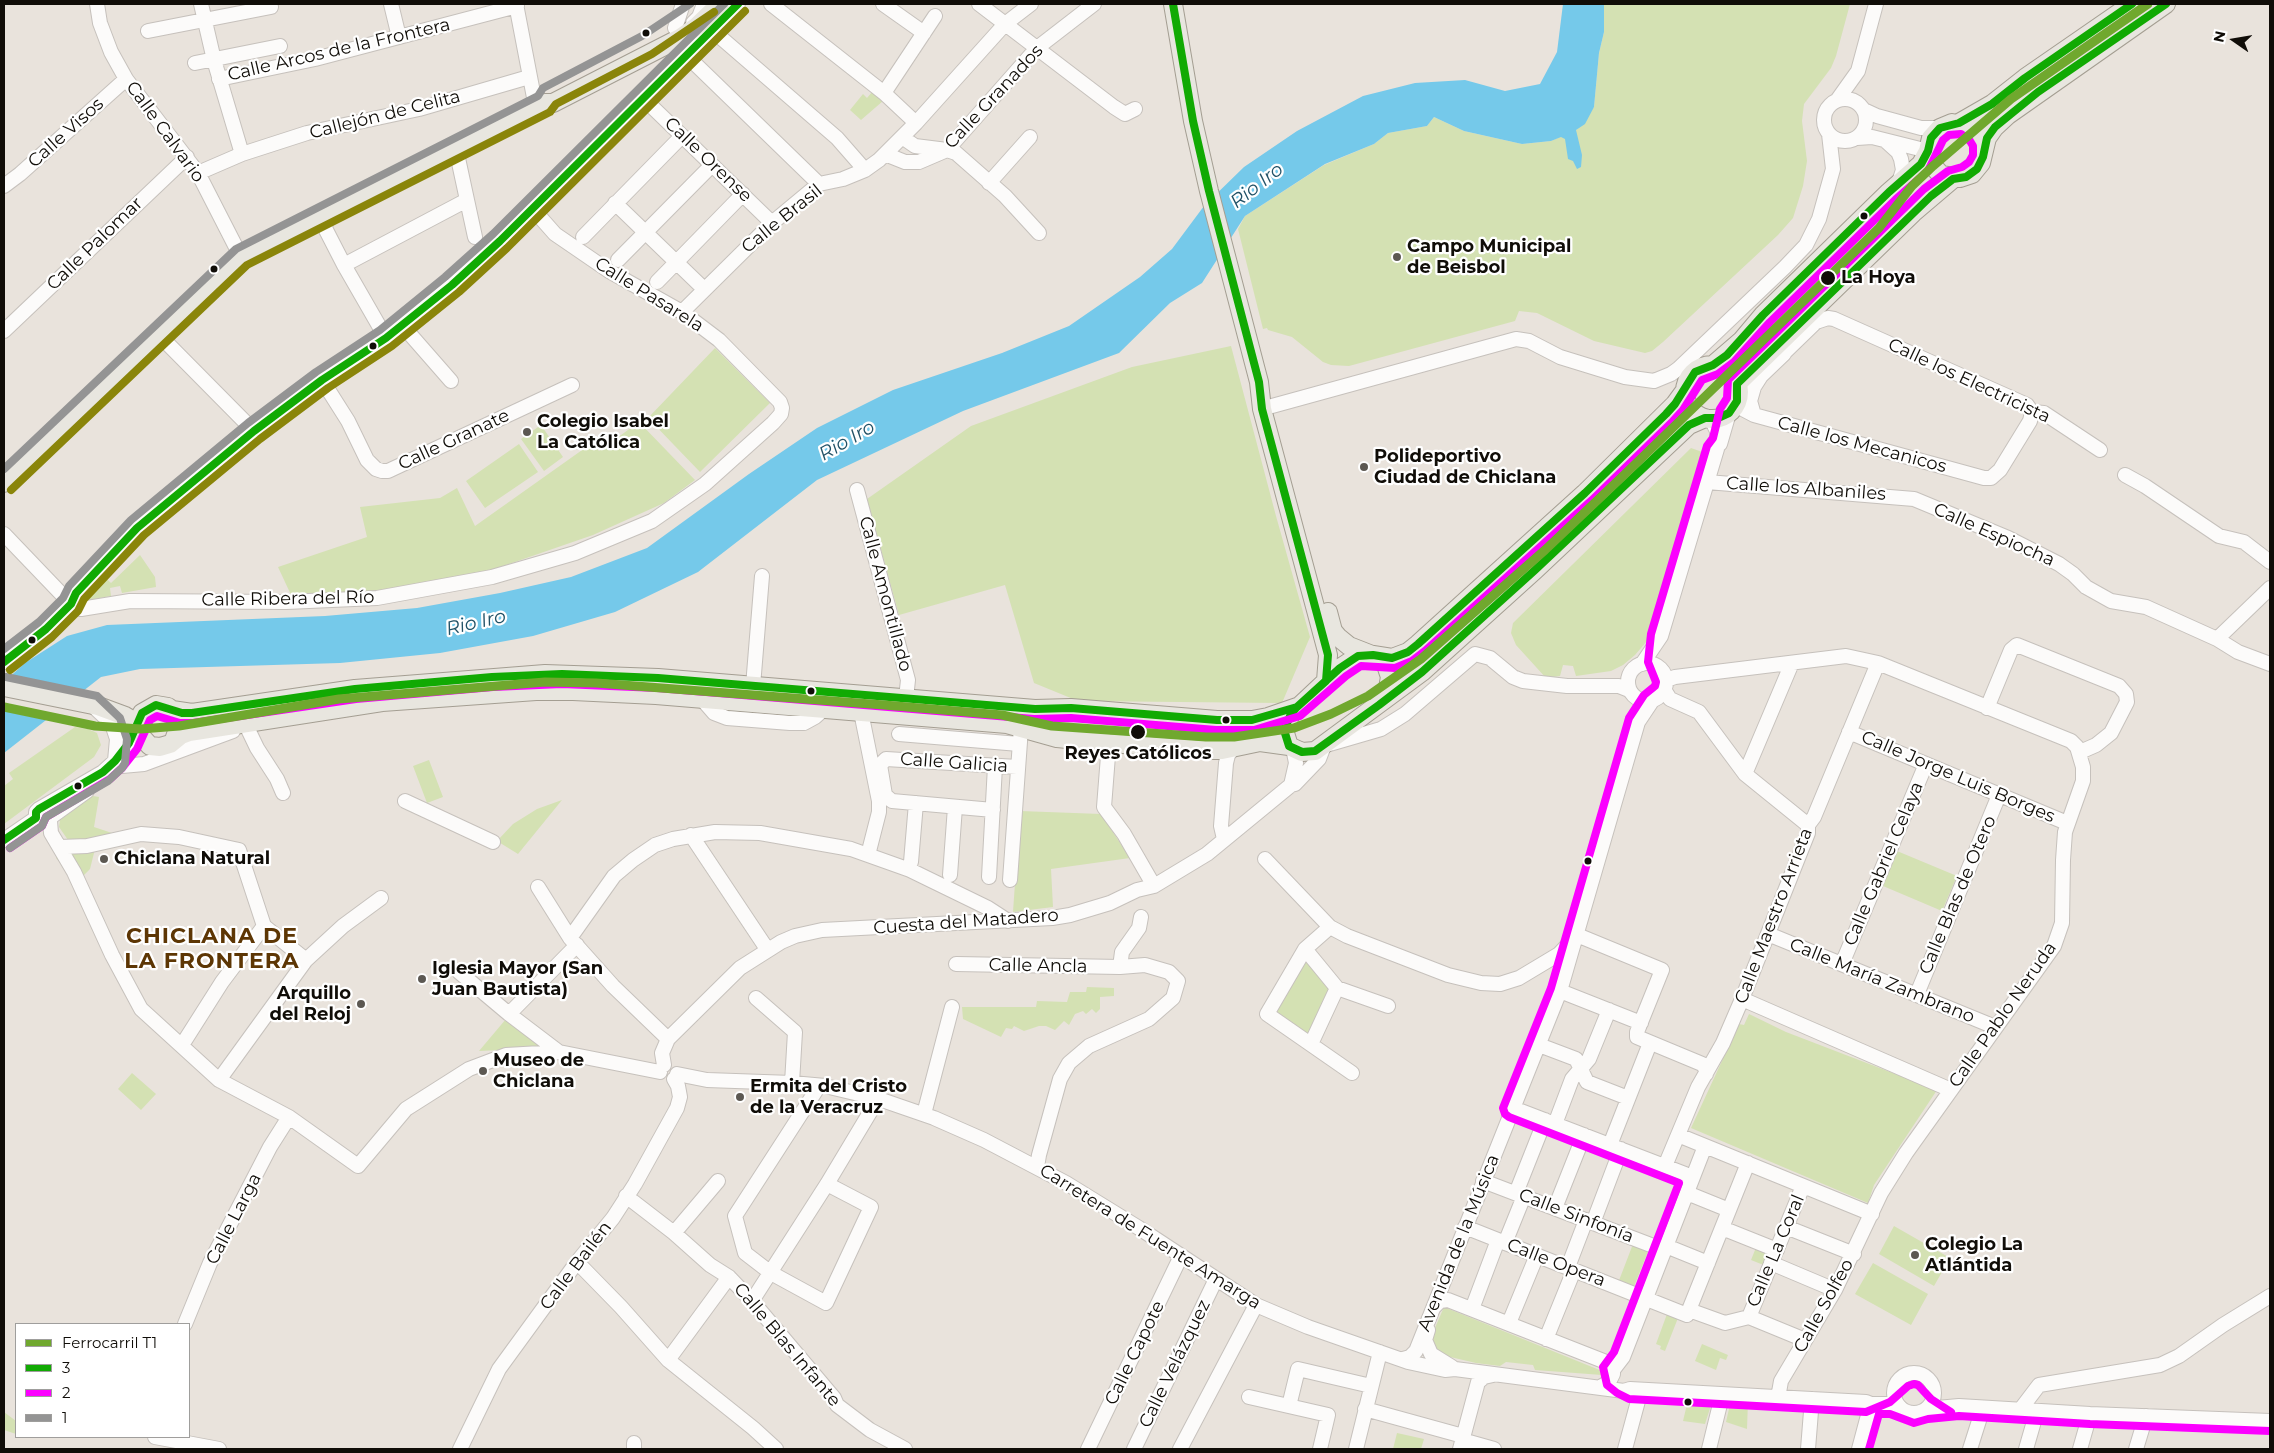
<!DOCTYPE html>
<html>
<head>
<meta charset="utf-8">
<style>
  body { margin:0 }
  #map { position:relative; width:2274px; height:1453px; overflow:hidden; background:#e9e3dc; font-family:Montserrat,sans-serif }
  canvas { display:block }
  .frame { position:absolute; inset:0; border:5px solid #100d08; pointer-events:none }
  .legend { position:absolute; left:15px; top:1323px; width:175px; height:115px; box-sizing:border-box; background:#fff; border:1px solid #9f9e9c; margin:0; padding:6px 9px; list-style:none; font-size:15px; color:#100d08 }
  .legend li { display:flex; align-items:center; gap:10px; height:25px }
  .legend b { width:25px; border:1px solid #9f9e9c }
  .north { position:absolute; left:2209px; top:15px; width:50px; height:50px; -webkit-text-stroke:4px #fff; paint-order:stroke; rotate:283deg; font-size:14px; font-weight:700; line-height:20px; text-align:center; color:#100d08 }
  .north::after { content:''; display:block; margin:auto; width:18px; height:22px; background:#100d08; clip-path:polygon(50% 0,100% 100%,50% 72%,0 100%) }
</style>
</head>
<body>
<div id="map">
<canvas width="2274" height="1453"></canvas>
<div class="frame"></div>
<ul class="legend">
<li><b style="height:6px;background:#70a82e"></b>Ferrocarril T1</li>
<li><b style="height:6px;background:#11aa03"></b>3</li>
<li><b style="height:6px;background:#fb00ff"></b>2</li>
<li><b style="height:6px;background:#949494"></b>1</li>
</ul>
<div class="north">N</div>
</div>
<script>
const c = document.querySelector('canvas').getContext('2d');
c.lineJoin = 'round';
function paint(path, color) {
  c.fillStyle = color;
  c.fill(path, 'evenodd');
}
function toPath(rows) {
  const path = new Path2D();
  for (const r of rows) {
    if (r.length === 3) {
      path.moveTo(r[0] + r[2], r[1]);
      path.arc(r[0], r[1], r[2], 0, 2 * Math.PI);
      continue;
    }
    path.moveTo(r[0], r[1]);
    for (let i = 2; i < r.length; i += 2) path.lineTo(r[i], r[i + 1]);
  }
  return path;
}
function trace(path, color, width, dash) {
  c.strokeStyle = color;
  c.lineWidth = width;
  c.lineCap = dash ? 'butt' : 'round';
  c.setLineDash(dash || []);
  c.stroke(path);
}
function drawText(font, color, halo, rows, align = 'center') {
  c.font = font + ' Montserrat,sans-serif';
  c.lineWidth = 4.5;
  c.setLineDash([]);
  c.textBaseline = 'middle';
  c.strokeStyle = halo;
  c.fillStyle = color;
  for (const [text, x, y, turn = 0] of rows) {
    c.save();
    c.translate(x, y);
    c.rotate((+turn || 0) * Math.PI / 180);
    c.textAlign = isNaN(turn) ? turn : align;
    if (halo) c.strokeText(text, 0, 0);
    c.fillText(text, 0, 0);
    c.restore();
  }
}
const green = toPath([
  [1604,4,1850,4,1836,56,1831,68,1804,104,1802,121,1807,161,1803,186,1793,218,1778,235,1663,342,1652,351,1645,353,1594,341,1537,313,1519,311,1515,321,1349,366,1331,365,1323,362,1292,337,1268,330,1267,328,1263,329,1238,229,1245,216,1324,165,1374,144,1388,133,1427,126,1434,117,1464,131,1522,144,1551,141,1576,130,1594,107,1599,53,1604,32],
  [872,92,883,101,861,120,850,110,863,94,867,98],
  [1231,346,1276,516,1310,637,1282,703,1078,701,1034,683,1005,585,899,615,867,499,971,426,1132,367],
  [715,348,770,403,700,472,648,418],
  [639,422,695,480,664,503,593,535,483,573,376,593,292,597,278,567,367,537,360,507,440,498,457,488,475,526,592,443,599,451],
  [541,425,563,457,544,471,521,439],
  [519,444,538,472,485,508,466,481],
  [1691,448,1705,453,1654,625,1647,641,1635,655,1623,665,1611,671,1576,676,1573,666,1563,665,1560,676,1546,678,1516,645,1511,633,1513,623],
  [140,555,155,577,156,587,122,593,120,586,110,588,111,596,89,600,88,597,105,577,111,583],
  [75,727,88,729,97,733,101,745,94,757,4,824,4,786,13,779,9,773],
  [429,760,443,797,427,803,413,766],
  [93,796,99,797,94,827,115,834,86,842,68,840,59,827,60,820],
  [562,800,518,854,497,841,513,824,537,809],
  [1020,811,1101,814,1130,858,1051,869,1053,907,1013,912],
  [60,847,95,849,90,869,77,882,56,858],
  [1897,851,1957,876,1942,911,1883,886],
  [1304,955,1332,989,1310,1038,1272,1014],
  [1087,987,1114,988,1114,996,1100,997,1100,1009,1096,1013,1092,1009,1086,1014,1083,1011,1075,1014,1069,1025,1064,1021,1055,1030,1046,1026,1039,1026,1024,1031,1014,1026,1012,1029,1006,1028,1001,1037,963,1019,962,1007,1036,1007,1037,1001,1067,1002,1070,992,1086,992],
  [1749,1014,1786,1032,1937,1090,1874,1185,1868,1203,1691,1128,1739,1024,1744,1025],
  [506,1019,545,1048,479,1051],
  [132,1073,156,1094,141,1110,118,1089],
  [1894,1226,1950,1258,1934,1286,1879,1254],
  [1633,1244,1649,1249,1633,1289,1618,1283],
  [1757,1245,1772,1252,1766,1266,1751,1260],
  [1873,1263,1928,1294,1911,1325,1855,1294],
  [1444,1307,1602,1371,1602,1375,1535,1370,1533,1365,1506,1362,1500,1366,1476,1363,1446,1356,1437,1352,1431,1337],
  [1667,1314,1678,1318,1665,1351,1660,1349,1661,1346,1656,1344],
  [1702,1344,1728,1355,1726,1360,1720,1358,1716,1370,1695,1361],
  [1713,1399,1705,1424,1683,1421,1688,1400],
  [1731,1400,1748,1401,1747,1429,1726,1422],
  [4,1412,16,1421,16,1434,4,1430],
  [1397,1433,1424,1439,1421,1449,1393,1449]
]);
const water = toPath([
  [1563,4,1604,4,1604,32,1599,53,1594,107,1585,124,1576,130,1582,155,1581,167,1577,169,1573,161,1568,159,1565,139,1561,137,1551,141,1522,144,1464,131,1434,117,1427,126,1388,133,1374,144,1325,164,1245,216,1202,283,1170,303,1119,353,963,411,817,480,698,572,615,612,533,636,440,653,340,663,140,669,101,677,4,753,4,682,25,663,67,636,107,625,325,616,417,608,500,593,571,577,647,548,749,474,817,428,893,390,1002,353,1069,326,1140,277,1172,249,1204,206,1244,167,1297,131,1363,96,1415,83,1465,80,1505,91,1540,84,1557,52]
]);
const pier = toPath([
  [6,677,86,692,51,721,4,711,4,678]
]);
const minor = toPath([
  [97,4,100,23,111,52,126,79,198,173,241,257],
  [201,4,214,60,242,154],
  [391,4,399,37],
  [516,4,536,108],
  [771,4,884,93,916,123],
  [883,4,924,33],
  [979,4,1114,107,1125,114,1135,109],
  [693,23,699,17,704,4],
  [675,28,683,4],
  [712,30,837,138,865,170],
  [148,31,271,7,270,4],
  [686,55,819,184],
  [195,63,280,46],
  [219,79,315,59,517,6],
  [884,93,935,16],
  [643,98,772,223],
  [1845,120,21],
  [1838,99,1858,71,1876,4],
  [1864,110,1877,116,1921,128,1940,128],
  [902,137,915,146,947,150,956,153,1005,196,1039,233],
  [1857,138,1872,137,1928,151],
  [1887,142,1898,152,1901,159,1903,170,1898,185],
  [456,149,475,237],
  [885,154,905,162,919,162,947,150,1037,48,1094,4],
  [198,173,242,154,307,133,419,109,529,77],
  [989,183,1030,137],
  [4,186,20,174,126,79],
  [615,203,704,289],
  [323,216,326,230,344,265,386,338],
  [583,237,682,136],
  [618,260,712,165],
  [344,265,467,200],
  [657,282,743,194],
  [682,312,772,223,819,184,843,179,865,170,879,160,916,123,1005,24,1031,4],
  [402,325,451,381],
  [4,331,187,157],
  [158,334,254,431],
  [1764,358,1784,353,1816,322,1828,318,1834,319,2027,405,2032,412],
  [322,380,348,421,367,460,376,469,382,471,388,471,572,385],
  [1735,405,1754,415,1984,478,1991,478,2000,470,2030,421,2032,412],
  [1272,406,1516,339,1529,341,1560,357,1625,377,1654,381,1671,374,1678,369,1785,267,1806,245,1819,219,1833,169,1829,134],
  [2032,412,2044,413,2100,450],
  [1754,415,1750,401,1754,387,1761,376,1784,354],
  [1720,444,1729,413],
  [2125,475,2145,486,2219,536,2244,542,2270,562],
  [1707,482,1914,499,2008,538,2059,564,2073,574,2086,587,2111,601,2146,607,2217,639,2238,652,2270,664],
  [857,490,908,680,906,698],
  [4,534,71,604,81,609,130,601,286,602,377,598,492,577,575,553,652,521,705,484,773,423,781,414,782,408,780,402,719,340,682,312,609,271,555,234,532,208],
  [2217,639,2270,588],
  [4,662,46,629,71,604,76,593,137,528,254,431,322,380,386,338,452,285,500,241,738,4],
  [1647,682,19],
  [1642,664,1661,636,1717,449,1717,431,1711,419],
  [1666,680,1675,677,1846,656,1878,663,2071,741,2077,747,2083,767,2083,781,2065,832,2063,860,2062,923,2054,946,1906,1153,1881,1193,1835,1290,1781,1381,1778,1398],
  [753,686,762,576],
  [1665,691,1670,699,1699,712,1745,774,1808,825],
  [701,698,714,713,727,718,790,723,804,723,815,717,825,708],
  [95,708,112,724,117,739,115,761],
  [1987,708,2011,650,2017,645,2119,686,2126,694,2127,702,2111,733,2096,745,2080,752],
  [861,712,879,801,879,812,868,855],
  [245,723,257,748,277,779,283,793],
  [1849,732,2067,823],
  [899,734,1019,744],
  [1109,743,1104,807,1124,834,1154,886],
  [1326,745,1381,729,1405,714,1475,654,1490,658,1513,677,1523,681,1567,686,1619,686,1629,690],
  [122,766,144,764,233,731],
  [1745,774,1792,663],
  [1291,785,1296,763,1293,748],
  [405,801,493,842],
  [993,810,892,801,885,795,880,765,886,759,1017,767],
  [51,817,87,791],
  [36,818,36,812,39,809,103,772,115,761,129,743,137,726],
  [50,821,51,833,74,872,112,955,141,1009,219,1080,289,1117,358,1166,406,1109,469,1069,506,1055,559,1052,660,1072],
  [691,835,767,949],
  [1224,839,1221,826,1226,763,1228,755,1235,746],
  [4,840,36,818],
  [60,847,87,846,141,834,179,837,239,850,264,926,306,960],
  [1265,859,1330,927,1347,936,1448,975,1481,983,1500,984,1519,978,1559,954,1577,935,1662,970,1637,1032,1637,1037,1702,1064,1706,1069,1706,1074],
  [911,862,916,803],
  [950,875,955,807],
  [989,877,995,766],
  [1010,880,1021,728],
  [538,887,570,938,613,986,668,1039],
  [1330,927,1305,949,1267,1014,1352,1073],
  [1768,934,1995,1027],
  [570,938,614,876,633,860,655,845,673,839,715,832,760,833,851,849,910,870,988,908,1008,921],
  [1305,949,1337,988,1388,1006],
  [956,964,1120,967,1145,965,1169,972,1178,981,1173,998,1149,1019,1089,1046,1069,1063,1060,1079,1039,1155,1037,1167],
  [1842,964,1926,764],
  [1120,967,1122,952,1139,928,1141,917],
  [459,972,509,1014,559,1052],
  [1560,991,1641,1023],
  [1917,994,1999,795],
  [756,998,795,1032,792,1083],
  [1742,999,1951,1090],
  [509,1014,577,945],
  [1311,1044,1337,988],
  [182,1045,222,982,264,926],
  [1539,1045,1576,1059,1587,1082,1628,1098],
  [664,1065,662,1053,668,1039,740,968,781,942,795,936,822,930,1052,918,1070,915,1110,903,1137,890,1154,886,1207,854,1291,785,1295,784,1319,759,1324,746],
  [677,1074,707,1080,792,1083,825,1086,876,1098,934,1118,984,1140,1066,1183,1139,1228,1256,1305,1308,1327,1408,1362,1445,1370,1455,1369,1624,1391,1630,1389,1866,1402,1871,1404,1892,1404,1900,1407],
  [219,1080,306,960,343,926,381,898],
  [819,1086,735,1216,745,1253,771,1273,826,1303,871,1207,827,1184],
  [1513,1108,1685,1174,1690,1183],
  [924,1114,952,1007],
  [1555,1124,1572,1079,1589,1059,1609,1010],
  [1678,1135,1872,1214],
  [1610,1145,1650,1043],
  [1665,1166,1698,1087,1723,1043,1742,999,1808,833,1808,825,1814,817,1878,663],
  [1483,1181,1656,1247,1660,1253,1660,1260],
  [1516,1193,1545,1120],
  [1687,1193,1729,1210],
  [626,1196,674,1233,710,1265,729,1277,752,1301,834,1398,837,1405,870,1430,905,1449],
  [1555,1208,1584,1135],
  [1593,1223,1621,1149],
  [1465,1227,1687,1315,1748,1163],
  [1786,1227,1854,1254],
  [1722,1228,1777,1250],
  [674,1233,718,1181],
  [1505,1243,1524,1196],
  [1666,1246,1708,1263],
  [577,1262,621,1307,668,1360,753,1428,776,1449],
  [1771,1263,1835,1290],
  [1568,1267,1586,1220],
  [752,1301,827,1184,872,1109,876,1098],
  [1434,1307,1440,1301,1448,1300,1606,1362,1613,1370,1613,1374,1609,1382,1602,1386],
  [1472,1309,1498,1240],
  [1689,1310,1725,1323,1749,1317,1805,1340],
  [1749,1317,1803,1186],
  [1509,1323,1537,1255],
  [185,1324,210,1263,270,1147,289,1117],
  [1428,1330,1425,1340,1431,1354,1452,1367],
  [1546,1339,1574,1270],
  [1403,1359,1410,1357,1416,1351,1560,991,1638,722,1652,701],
  [668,1360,729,1277],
  [1613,1370,1623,1357,1705,1146],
  [1914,1393,20],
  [1249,1397,1328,1415,1320,1449],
  [1289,1406,1298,1369,1371,1386],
  [1365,1409,1463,1436],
  [1926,1409,1959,1406,2090,1414,2270,1421],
  [2020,1410,2039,1385,2160,1365,2179,1356,2223,1325,2270,1296],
  [155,1437,219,1449],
  [1462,1440,1494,1449],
  [634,1443,634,1449],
  [460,1449,499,1369,577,1262,613,1218,635,1184,677,1108,680,1097,678,1086,674,1079],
  [1088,1449,1181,1256],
  [1134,1449,1216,1279],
  [1180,1449,1256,1305],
  [1356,1449,1380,1352],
  [1460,1449,1478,1382,1484,1377,1493,1375],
  [1625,1449,1641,1390],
  [1709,1449,1722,1396],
  [1808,1449,1812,1399],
  [1859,1449,1871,1404],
  [1970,1449,1983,1408],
  [2026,1449,2037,1411],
  [2080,1449,2090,1414],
  [2136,1449,2146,1416]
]);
const major = toPath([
  [1173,4,1193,121,1209,191,1259,382,1262,409,1328,655,1326,681],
  [1959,123,1992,104,2025,78,2132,4],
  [1928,151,1933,166,1941,175,1960,178,1972,174,1981,163,1987,138,1994,128,2008,115,2166,4],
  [1713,365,1742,340,1763,315,1889,192,1921,164,1928,151,1931,138,1940,128,1952,123,1969,126,1981,139,1984,150],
  [1712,392,27],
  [1737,384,1913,213,1953,179],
  [1686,389,1675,404,1585,493,1418,644,1408,652,1392,658,1373,655,1358,656,1340,668,1291,714,1284,730,1289,746,1302,752,1315,751,1422,672,1535,570,1689,425,1705,418],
  [4,483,241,257,545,103,553,103,680,38,697,26,720,4],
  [1328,612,1333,631,1338,637,1349,646,1372,655],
  [1378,656,1385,662,1390,677,1388,688,1381,702],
  [4,687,98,706,125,716,137,723],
  [172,710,192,713,355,689,545,674,658,678,1035,709,1071,708,1217,720,1252,720,1268,717,1297,707],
  [174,740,179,726,172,710,168,707,156,705,142,713,137,723,139,734,150,746,160,747,170,744,181,735,189,732,382,702,536,691,573,691,656,695,1007,724,1057,738,1109,743,1205,750,1222,750,1260,742,1289,746]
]);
const bus1 = toPath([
  [2132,4,2025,78,1992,104,1959,123,1940,128,1931,138,1928,151,1921,164,1889,192,1763,315,1727,355,1713,365,1695,372,1675,404,1666,414,1585,493,1418,644,1408,652,1392,658,1373,655,1358,656,1340,668,1297,707,1291,714,1284,730,1289,746,1302,752,1315,751,1379,705,1422,672,1535,570,1689,425,1705,418,1718,418,1729,413,1737,401,1737,384,1931,196,1953,179,1966,177,1977,169,1983,157,1987,138,1995,127,2038,92,2166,4],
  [4,662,46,629,71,604,76,593,137,528,254,431,322,380,386,338,452,285,500,241,738,4],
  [4,840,36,818,36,812,39,809,103,772,115,761,129,743,142,713,156,705,182,713,192,713,355,689,492,677,562,674,658,678,1035,709,1071,708,1217,720,1252,720,1297,707,1326,681,1328,655,1262,409,1259,382,1209,191,1193,121,1173,4]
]);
const bus2 = toPath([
  [10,848,42,826,46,817,110,779,122,768,137,749,150,720,157,716,180,723,193,723,356,699,493,687,562,684,657,688,1034,719,1071,718,1216,730,1254,730,1300,716,1346,676,1361,666,1395,668,1412,661,1425,651,1592,500,1673,421,1683,410,1702,380,1718,374,1734,362,1770,322,1896,199,1928,171,1943,140,1949,135,1961,134,1970,141,1973,146,1973,155,1969,162,1962,167,1948,171,1924,189,1728,380,1727,398,1720,409,1713,438,1707,446,1651,634,1648,662,1656,682,1655,686,1644,695,1629,718,1551,988,1503,1108,1505,1114,1509,1117,1679,1183,1614,1352,1603,1367,1607,1385,1617,1393,1629,1399,1866,1412,1890,1402,1908,1386,1914,1384,1918,1385,1931,1399,1951,1412],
  [1869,1449,1879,1414,1890,1414,1914,1423,1928,1419,1959,1416,2090,1424,2270,1431]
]);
const bus3 = toPath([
  [4,469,236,249,538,96,543,88,642,36,690,4],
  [4,649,39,622,63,598,69,586,131,520,248,423,316,372,380,330,445,277,493,234,724,4],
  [6,677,97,696,120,718,127,739,125,763,122,768,108,781,46,817,42,826,10,848]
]);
const bus4 = toPath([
  [11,490,247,265,550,112,556,104,652,54,714,12],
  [10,670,52,637,78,611,84,599,144,535,260,439,328,388,392,346,459,292,507,248,745,11]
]);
const rail1 = toPath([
  [4,707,95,726,141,729,179,726,339,699,545,682,596,683,884,705,1002,715,1052,726,1206,737,1234,737,1294,728,1331,714,1368,696,1421,659,1545,550,1624,475,1879,228,1912,186,1933,166,2011,99,2148,4]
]);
const markers = [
  [646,33,4.5,"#100d08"],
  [1864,216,4.5,"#100d08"],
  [1397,257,5,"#5c5852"],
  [214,269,4.5,"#100d08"],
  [1828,278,8,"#100d08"],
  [373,346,4.5,"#100d08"],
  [527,432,5,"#5c5852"],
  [1364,467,5,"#5c5852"],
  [32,640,4.5,"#100d08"],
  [811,691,4.5,"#100d08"],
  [1226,720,4.5,"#100d08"],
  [1138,732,8,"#100d08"],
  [78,786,4.5,"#100d08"],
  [104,859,5,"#5c5852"],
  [1588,861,4.5,"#100d08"],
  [422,979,5,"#5c5852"],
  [361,1004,5,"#5c5852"],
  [483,1071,5,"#5c5852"],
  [740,1097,5,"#5c5852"],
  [1915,1255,5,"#5c5852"],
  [1688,1402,4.5,"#100d08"]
];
const streetNames = [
  ["Calle Arcos de la Frontera",339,50,-13],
  ["Calle Granados",994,97,-47],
  ["Callejón de Celita",385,115,-14],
  ["Calle Calvario",165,132,54],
  ["Calle Visos",66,133,-42],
  ["Calle Orense",708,160,44],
  ["Calle Brasil",782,219,-39],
  ["Calle Palomar",95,244,-44],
  ["Calle Pasarela",649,295,32],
  ["Calle los Electricista",1969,381,25],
  ["Calle Granate",454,440,-25],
  ["Calle los Mecanicos",1862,445,15],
  ["Calle los Albaniles",1806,489,4],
  ["Calle Espiocha",1994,535,24],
  ["Calle Amontillado",885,594,75],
  ["Calle Ribera del Río",288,599,-1],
  ["Calle Galicia",954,763,4],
  ["Calle Jorge Luis Borges",1958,777,23],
  ["Calle Gabriel Celaya",1884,864,-67],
  ["Calle Blas de Otero",1958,895,-67],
  ["Calle Maestro Arrieta",1774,916,-69],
  ["Cuesta del Matadero",966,922,-4],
  ["Calle Ancla",1038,966,1],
  ["Calle María Zambrano",1882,981,22],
  ["Calle Pablo Neruda",2003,1015,-55],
  ["Calle Sinfonía",1576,1216,21],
  ["Calle Larga",234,1219,-63],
  ["Carretera de Fuente Amarga",1150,1237,32],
  ["Avenida de la Música",1459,1243,-68],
  ["Calle La Coral",1776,1251,-67],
  ["Calle Opera",1556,1263,21],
  ["Calle Bailén",576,1266,-53],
  ["Calle Solfeo",1824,1306,-61],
  ["Calle Blas Infante",787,1345,50],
  ["Calle Capote",1135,1353,-64],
  ["Calle Velázquez",1175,1364,-64]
];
const poiNames = [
  ["Campo Municipal",1407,247],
  ["de Beisbol",1407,268],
  ["Colegio Isabel",537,422],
  ["La Católica",537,443],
  ["Polideportivo",1374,457],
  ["Ciudad de Chiclana",1374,478],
  ["Chiclana Natural",114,859],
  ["Iglesia Mayor (San",432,969],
  ["Juan Bautista)",432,990],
  ["Arquillo",351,994,"right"],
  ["del Reloj",351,1015,"right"],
  ["Museo de",493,1061],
  ["Chiclana",493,1082],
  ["Ermita del Cristo",750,1087],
  ["de la Veracruz",750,1108],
  ["Colegio La",1925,1245],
  ["Atlántida",1925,1266]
];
const stopNames = [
  ["La Hoya",1841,278],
  ["Reyes Católicos",1138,754,"center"]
];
const waterNames = [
  ["Rio Iro",1257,186,-38],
  ["Rio Iro",847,441,-30],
  ["Rio Iro",476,623,-13]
];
const districtNames = [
  ["CHICLANA DE",212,937],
  ["LA FRONTERA",212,962]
];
paint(green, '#d4e1b3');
paint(water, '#75c9ea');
paint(pier, '#e9e3dc');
trace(minor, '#c6c1bc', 16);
trace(major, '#a49e92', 20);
trace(minor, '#fcfbfa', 14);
trace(major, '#e8e6df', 18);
trace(bus1, '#11aa03', 8);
trace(bus2, '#fb00ff', 8);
trace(bus3, '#949494', 8);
trace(bus4, '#8a850a', 8);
trace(rail1, '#70a82e', 9);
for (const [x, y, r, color] of markers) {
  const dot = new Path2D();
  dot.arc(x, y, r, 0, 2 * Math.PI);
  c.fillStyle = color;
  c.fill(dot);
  trace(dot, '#fff', 2);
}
drawText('18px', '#100d08', '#fff', streetNames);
drawText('bold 18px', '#100d08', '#fff', poiNames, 'left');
drawText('bold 18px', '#100d08', '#fff', stopNames, 'left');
drawText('italic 19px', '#205166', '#fff', waterNames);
c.letterSpacing = '1px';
drawText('bold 22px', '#5d3604', '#fff', districtNames);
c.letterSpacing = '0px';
</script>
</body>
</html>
